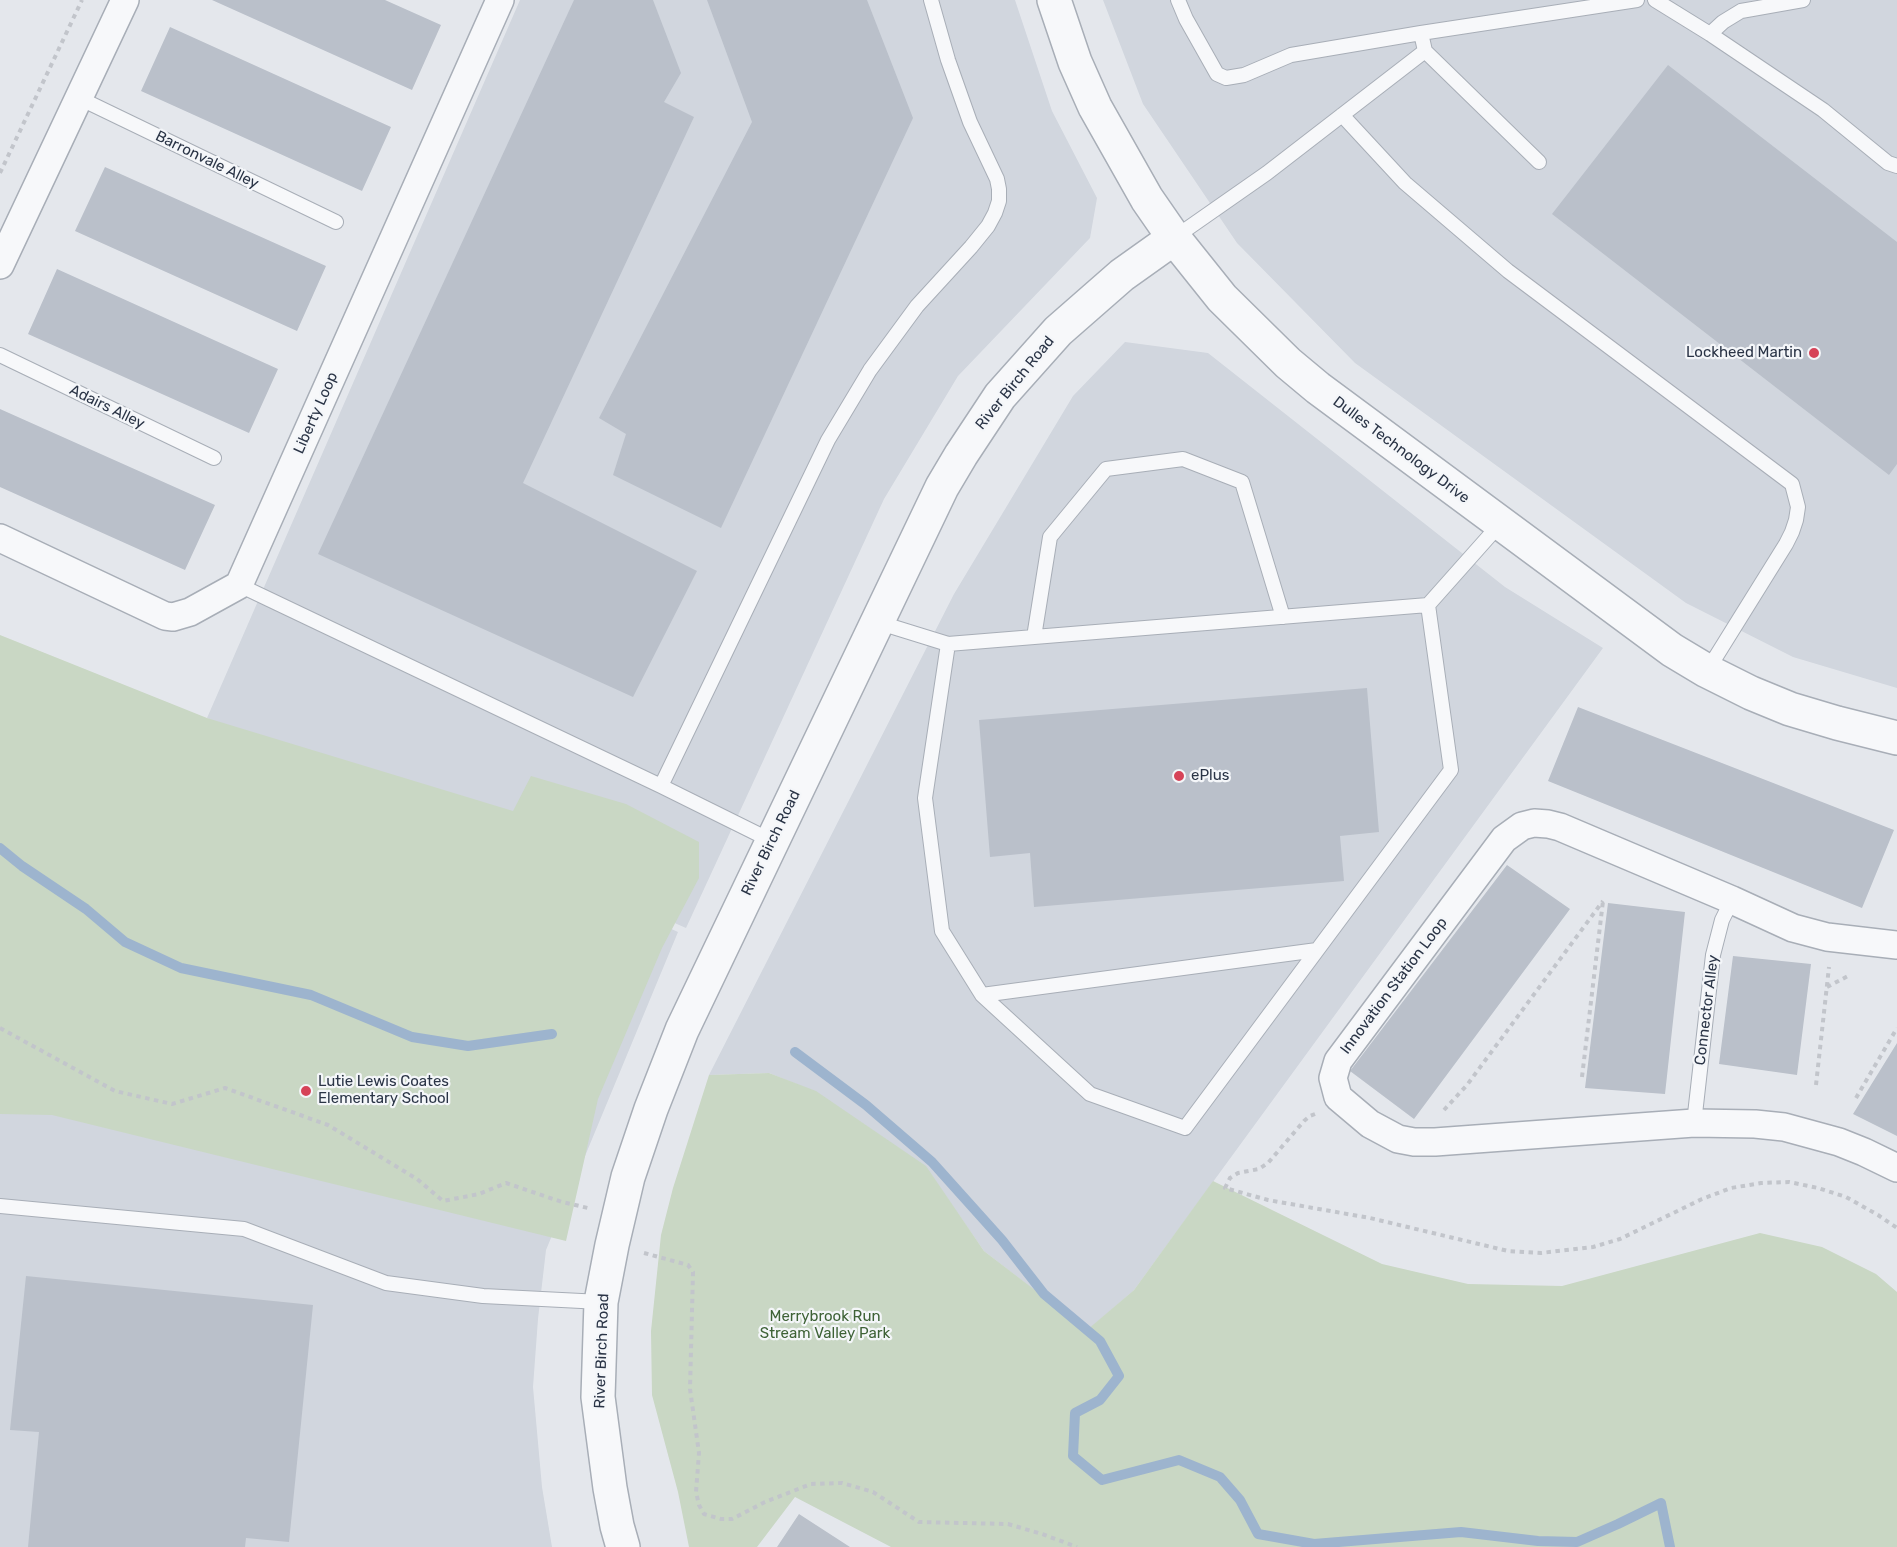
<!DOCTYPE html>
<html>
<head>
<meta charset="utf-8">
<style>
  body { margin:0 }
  canvas { display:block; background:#e4e7ec }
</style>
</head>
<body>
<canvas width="1897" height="1547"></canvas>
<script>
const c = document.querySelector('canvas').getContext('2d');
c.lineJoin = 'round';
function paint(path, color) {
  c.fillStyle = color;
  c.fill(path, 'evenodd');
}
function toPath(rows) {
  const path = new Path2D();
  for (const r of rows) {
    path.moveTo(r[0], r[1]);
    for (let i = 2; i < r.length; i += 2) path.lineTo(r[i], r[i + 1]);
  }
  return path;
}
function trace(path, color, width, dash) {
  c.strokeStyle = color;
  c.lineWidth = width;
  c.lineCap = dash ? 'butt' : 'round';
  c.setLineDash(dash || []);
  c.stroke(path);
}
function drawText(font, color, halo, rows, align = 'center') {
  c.font = font + ' Rubik,sans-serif';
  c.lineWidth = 4.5;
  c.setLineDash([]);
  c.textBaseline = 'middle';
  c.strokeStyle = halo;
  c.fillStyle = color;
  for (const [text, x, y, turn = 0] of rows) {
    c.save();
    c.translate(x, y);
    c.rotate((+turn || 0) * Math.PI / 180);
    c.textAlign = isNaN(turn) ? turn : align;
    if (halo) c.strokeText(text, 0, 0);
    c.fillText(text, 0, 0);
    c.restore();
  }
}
const built = toPath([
  [520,0,1015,0,1052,111,1097,198,1090,238,958,376,884,499,686,928,207,718],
  [1103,0,1897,0,1897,688,1793,657,1686,603,1355,363,1237,243,1143,104],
  [1125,342,1208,353,1505,587,1603,648,1134,1290,1087,1331,984,1251,925,1166,816,1092,769,1073,709,1075,954,594,1073,396],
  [0,685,617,904,678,932,546,1250,538,1319,533,1387,542,1487,552,1547,0,1547]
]);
const green = toPath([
  [0,635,207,718,513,811,531,776,626,804,699,842,699,878,662,948,598,1099,566,1241,52,1115,0,1114],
  [769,1073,816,1091,926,1166,984,1251,1087,1330,1134,1290,1213,1181,1382,1264,1468,1284,1562,1286,1760,1233,1822,1247,1876,1274,1897,1292,1897,1547,891,1547,795,1497,757,1547,689,1547,678,1492,652,1395,651,1331,661,1235,673,1188,709,1075]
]);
const stream = toPath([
  [0,848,22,866,86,909,125,942,181,968,311,995,412,1037,468,1046,552,1034],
  [795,1052,866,1105,932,1162,1002,1240,1044,1294,1100,1341,1119,1376,1100,1400,1075,1413,1073,1456,1102,1480,1179,1460,1220,1477,1240,1500,1258,1534,1314,1544,1461,1532,1538,1541,1577,1542,1618,1524,1661,1503,1670,1547]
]);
const building = toPath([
  [212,0,385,0,441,25,412,90],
  [574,0,653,0,681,73,664,102,694,117,523,483,697,571,633,697,318,554],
  [707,0,867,0,913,118,721,528,613,475,626,434,599,418,752,122],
  [170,27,391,127,362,191,141,91],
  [1668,65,1897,242,1897,464,1889,475,1552,214],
  [105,167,326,266,297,331,75,231],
  [57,269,278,369,249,433,28,334],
  [0,409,215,505,185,570,0,487],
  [1367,688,1379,832,1340,836,1344,881,1034,907,1030,853,990,857,979,720],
  [1578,707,1894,830,1862,908,1548,781],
  [1507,865,1570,909,1414,1119,1350,1071],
  [1608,903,1685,912,1665,1094,1585,1088],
  [1733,956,1811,964,1797,1075,1719,1064],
  [1897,1043,1897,1136,1853,1114],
  [26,1276,313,1305,289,1542,246,1538,245,1547,28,1547,39,1432,10,1430],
  [799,1514,850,1547,777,1547]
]);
const path = toPath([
  [0,173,82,0],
  [1827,987,1850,975],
  [0,1028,115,1091,172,1104,225,1088,328,1125,417,1179,443,1201,479,1194,506,1183,562,1202,588,1208],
  [1582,1077,1603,901],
  [1816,1085,1829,967],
  [1856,1098,1897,1028],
  [1444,1110,1467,1085,1603,901],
  [1315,1114,1310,1116,1304,1121,1268,1163,1259,1169,1238,1173,1230,1178,1225,1188,1268,1200,1370,1218,1508,1251,1541,1253,1593,1247,1620,1239,1702,1199,1731,1188,1761,1183,1789,1182,1818,1188,1846,1197,1878,1215,1897,1228],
  [644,1253,688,1265,693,1272,690,1389,699,1453,696,1492,699,1505,704,1514,721,1519,732,1519,765,1502,811,1484,842,1483,873,1492,919,1522,1008,1524,1042,1534,1077,1547]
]);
const service = toPath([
  [1178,0,1186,19,1217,74,1226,78,1244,75,1291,55,1421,33],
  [1655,0,1710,34,1823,110,1888,163,1897,166],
  [1710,34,1723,22,1741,11,1803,0],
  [1425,51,1539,162],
  [79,98,336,222],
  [1342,115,1405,183,1508,271,1792,484,1798,507,1796,520,1792,532,1786,544,1707,671],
  [1174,238,1267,173,1425,51,1421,33,1637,0],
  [0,355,214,458],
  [239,585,661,786,772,841],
  [877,622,948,644,1428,605,1500,524],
  [1034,637,1050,537,1106,469,1183,459,1242,482,1283,617],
  [948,644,925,798,942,931,982,995,1090,1094,1185,1128,1451,770,1428,605],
  [661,786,828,440,870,370,917,306,971,247,988,226,995,213,999,201,999,189,997,179,970,122,948,60,931,0],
  [982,995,1317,950],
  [1694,1123,1713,955,1722,920,1732,900],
  [0,1206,244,1229,386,1283,483,1296,601,1302]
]);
const minor = toPath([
  [0,265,125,0],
  [0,538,165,616,173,617,190,612,239,585,500,0],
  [1897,945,1827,937,1793,928,1732,900,1560,827,1548,824,1534,823,1522,826,1504,839,1338,1061,1333,1078,1338,1097,1370,1124,1398,1139,1414,1142,1435,1142,1694,1123,1755,1124,1784,1127,1839,1142,1864,1152,1897,1168]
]);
const tertiary = toPath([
  [1054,0,1075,62,1095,107,1147,199,1174,238,1222,298,1288,363,1318,388,1672,650,1707,671,1751,693,1790,709,1837,723,1897,738],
  [623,1547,617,1526,610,1488,598,1397,601,1302,612,1245,628,1177,651,1109,682,1030,942,487,961,455,1000,396,1058,331,1122,275,1174,238]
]);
const markers = [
  [1814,353,6,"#d64358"],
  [1179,776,6,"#d64358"],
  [306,1091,6,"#d64358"]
];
const streetNames = [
  ["Barronvale Alley",207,160,26],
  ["River Birch Road",1015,383,-51],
  ["Adairs Alley",107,407,26],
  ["Liberty Loop",316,413,-66],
  ["Dulles Technology Drive",1401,450,37],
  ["River Birch Road",771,843,-64],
  ["Innovation Station Loop",1394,986,-53],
  ["Connector Alley",1707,1010,-83],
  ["River Birch Road",602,1351,-88]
];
const poiNames = [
  ["Lockheed Martin",1802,353,"right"],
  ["ePlus",1191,776],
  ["Lutie Lewis Coates",318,1082],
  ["Elementary School",318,1099]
];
const parkNames = [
  ["Merrybrook Run",825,1317],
  ["Stream Valley Park",825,1334]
];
paint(built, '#d1d6de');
paint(green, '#c9d7c4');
trace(stream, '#9db4ce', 10);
paint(building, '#bac0ca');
trace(service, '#a8aeb7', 16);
trace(minor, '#a8aeb7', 30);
trace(tertiary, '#a8aeb7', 36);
trace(path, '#c2c5cb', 4, [4.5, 4.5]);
trace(service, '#f7f8fa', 14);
trace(minor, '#f7f8fa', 27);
trace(tertiary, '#f7f8fa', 33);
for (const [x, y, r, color] of markers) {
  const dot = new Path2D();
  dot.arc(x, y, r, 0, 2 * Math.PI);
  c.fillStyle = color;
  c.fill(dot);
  trace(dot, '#f4f6f9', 2);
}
drawText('15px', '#2a3446', '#f4f6f9', streetNames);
drawText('15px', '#2a3446', '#f4f6f9', poiNames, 'left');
drawText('15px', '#3e6236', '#f4f6f9', parkNames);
</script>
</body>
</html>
